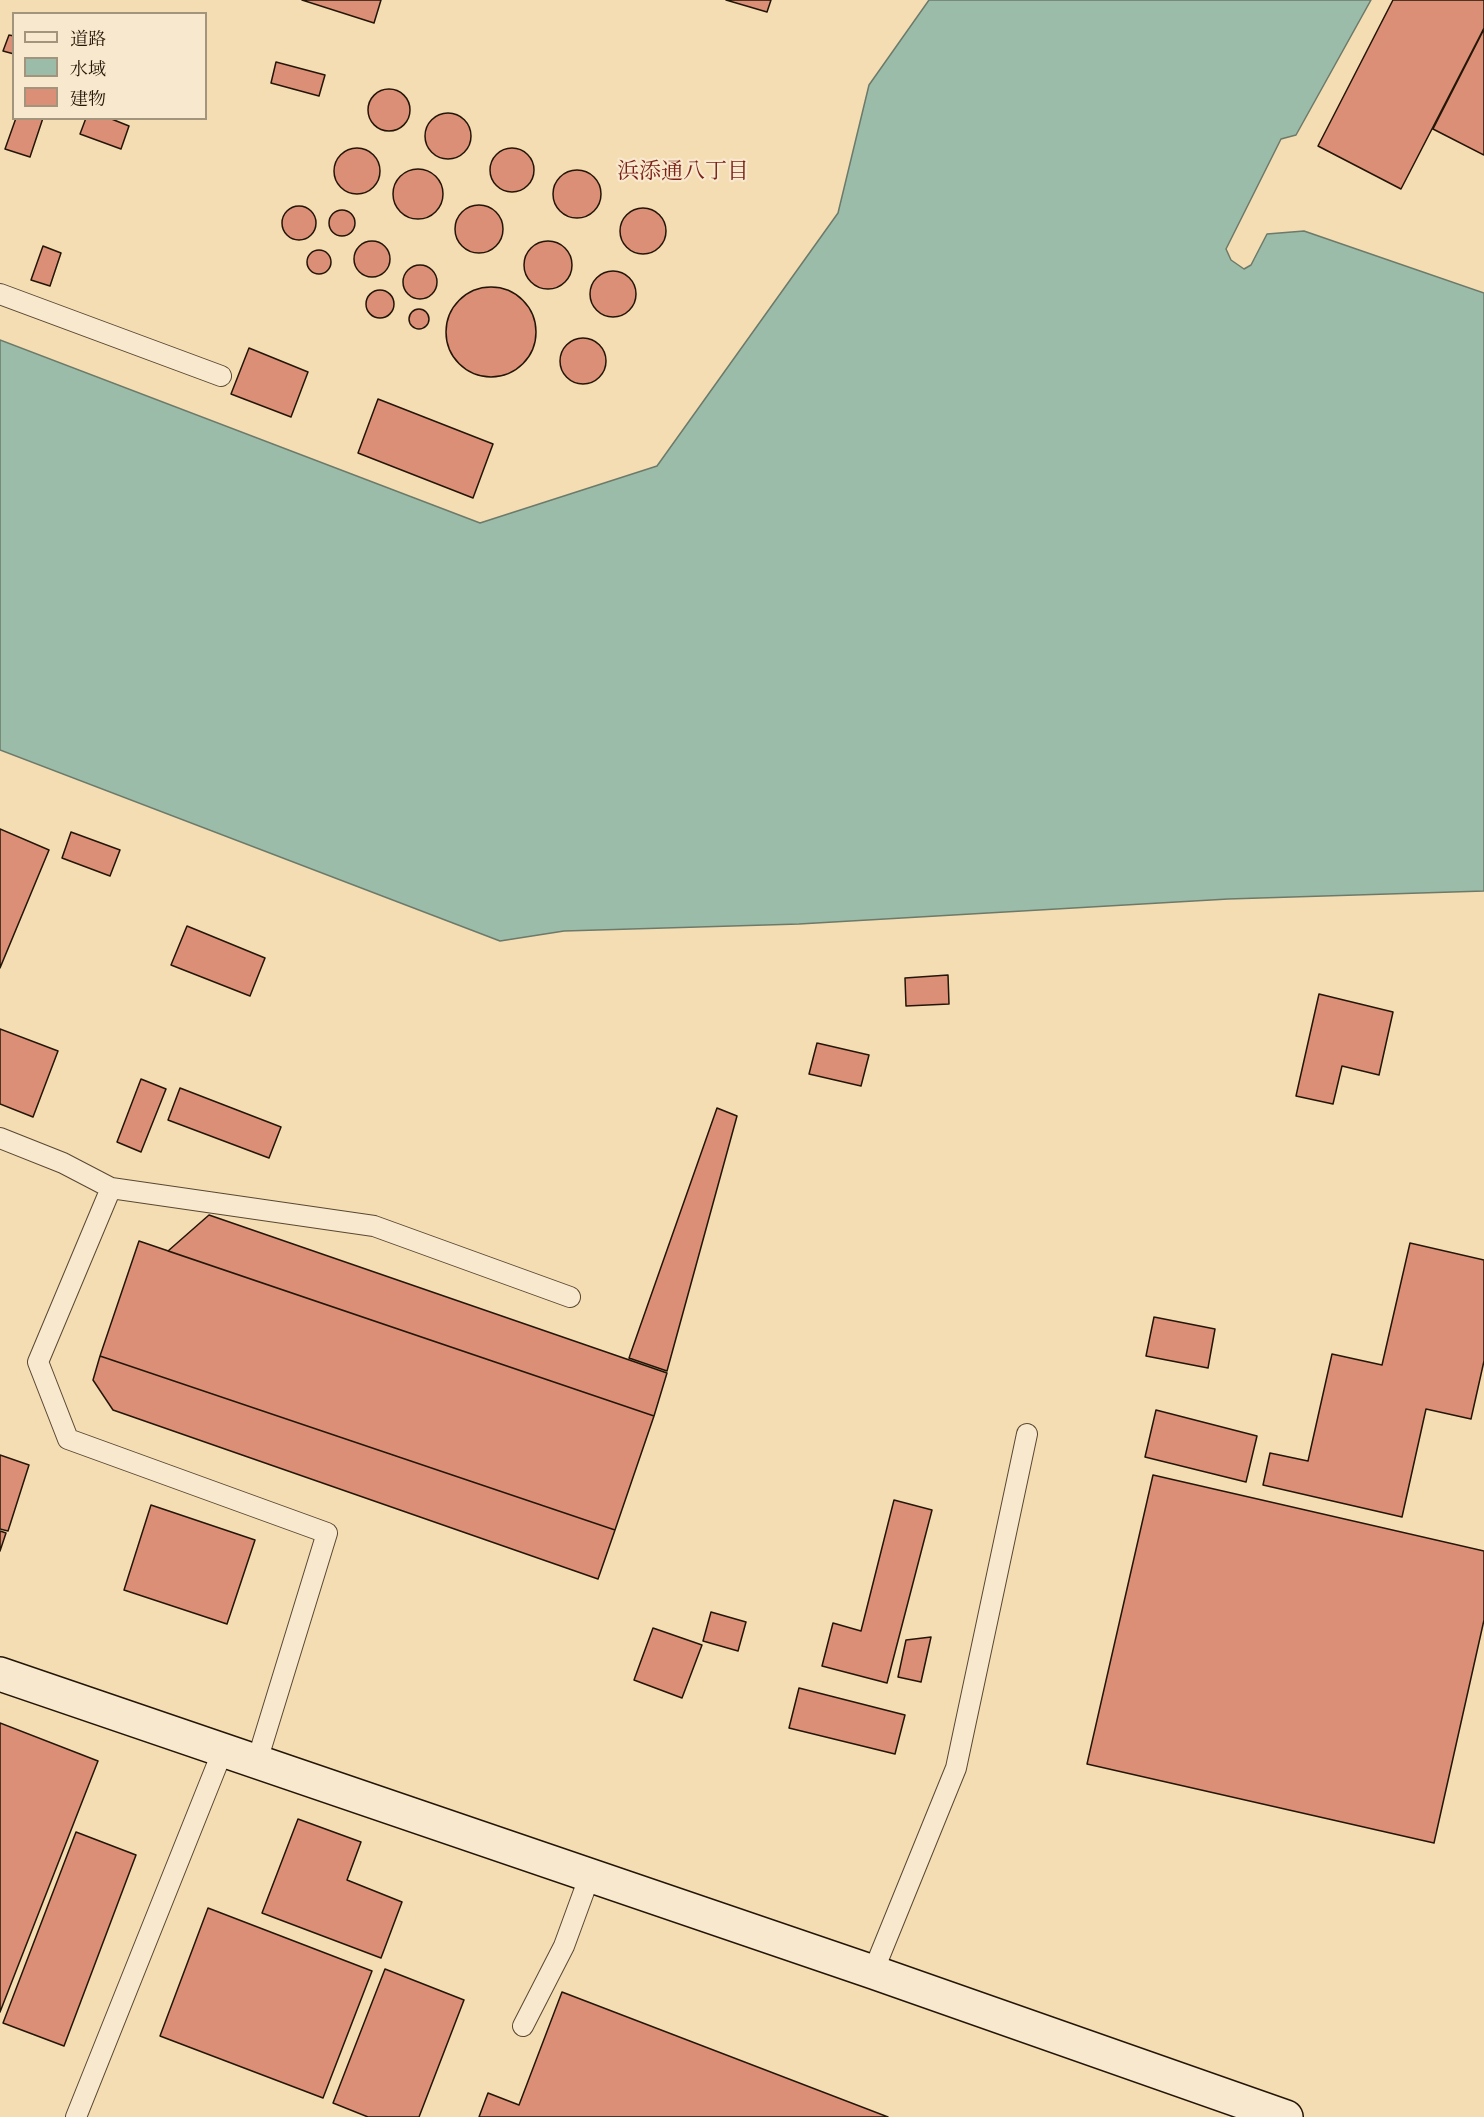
<!DOCTYPE html>
<html>
<head>
<meta charset="utf-8">
<style>
  body { margin:0 }
  #map { position:relative; width:1484px; height:2117px; overflow:hidden; background:#f4dcb3; font-family:"Libre Caslon Text","Noto Serif JP",serif }
  canvas { display:block }
  .legend { position:absolute; left:12px; top:12px; width:195px; height:108px; box-sizing:border-box; background:#f8e8ce; border:2px solid #a3947e; margin:0; padding:8px 10px; list-style:none; font-size:18px; color:#241607 }
  .legend li { display:flex; align-items:center; gap:12px; height:30px }
  .legend b { width:30px; border:2px solid #a3947e }
</style>
</head>
<body>
<div id="map">
<canvas width="1484" height="2117"></canvas>
<ul class="legend">
<li><b style="height:8px;background:#f8e8ce"></b>道路</li>
<li><b style="height:16px;background:#9cbcaa"></b>水域</li>
<li><b style="height:16px;background:#dc8f77"></b>建物</li>
</ul>
</div>
<script>
const c = document.querySelector('canvas').getContext('2d');
c.lineJoin = 'round';
function paint(path, color) {
  c.fillStyle = color;
  c.fill(path, 'evenodd');
}
function toPath(rows) {
  const path = new Path2D();
  for (const r of rows) {
    if (r.length === 3) {
      path.moveTo(r[0] + r[2], r[1]);
      path.arc(r[0], r[1], r[2], 0, 2 * Math.PI);
      continue;
    }
    path.moveTo(r[0], r[1]);
    for (let i = 2; i < r.length; i += 2) path.lineTo(r[i], r[i + 1]);
  }
  return path;
}
function trace(path, color, width, dash) {
  c.strokeStyle = color;
  c.lineWidth = width;
  c.lineCap = dash ? 'butt' : 'round';
  c.setLineDash(dash || []);
  c.stroke(path);
}
function drawText(font, color, halo, rows, align = 'center') {
  c.font = font + ' "Libre Caslon Text","Noto Serif JP",serif';
  c.lineWidth = 4.5;
  c.setLineDash([]);
  c.textBaseline = 'middle';
  c.strokeStyle = halo;
  c.fillStyle = color;
  for (const [text, x, y, turn = 0] of rows) {
    c.save();
    c.translate(x, y);
    c.rotate((+turn || 0) * Math.PI / 180);
    c.textAlign = isNaN(turn) ? turn : align;
    if (halo) c.strokeText(text, 0, 0);
    c.fillText(text, 0, 0);
    c.restore();
  }
}
const water = toPath([
  [929,0,1371,0,1296,135,1281,139,1226,249,1231,260,1244,269,1251,265,1267,234,1304,231,1484,293,1484,891,1228,899,799,924,564,931,500,941,0,750,0,340,480,523,657,466,838,213,869,85,929,0]
]);
const building = toPath([
  [302,0,381,0,374,23,302,0],
  [726,0,771,0,767,12,726,0],
  [1393,0,1484,0,1484,28,1401,189,1318,146,1393,0],
  [1484,29,1484,155,1433,129,1484,29],
  [9,35,14,36,14,54,3,51,9,35],
  [276,62,325,75,319,96,271,83,276,62],
  [389,110,21],
  [448,136,23],
  [16,118,43,118,30,157,5,149,16,118],
  [86,118,109,118,129,126,121,149,80,134,86,118],
  [512,170,22],
  [357,171,23],
  [418,194,25],
  [577,194,24],
  [479,229,24],
  [299,223,17],
  [643,231,23],
  [342,223,13],
  [372,259,18],
  [548,265,24],
  [43,246,61,253,50,286,31,280,43,246],
  [319,262,12],
  [420,282,17],
  [613,294,23],
  [491,332,45],
  [380,304,14],
  [419,319,10],
  [583,361,23],
  [249,348,308,372,291,417,231,394,249,348],
  [378,399,493,444,473,498,358,453,378,399],
  [0,829,49,850,0,968,0,829],
  [71,832,120,850,110,876,62,858,71,832],
  [187,926,265,958,250,996,171,965,187,926],
  [948,975,949,1004,906,1006,905,978,948,975],
  [1319,994,1393,1012,1379,1075,1342,1066,1333,1104,1296,1096,1319,994],
  [0,1029,58,1051,33,1117,0,1104,0,1029],
  [817,1043,869,1055,861,1086,809,1074,817,1043],
  [141,1079,166,1089,141,1152,117,1142,141,1079],
  [180,1088,281,1127,269,1158,168,1120,180,1088],
  [717,1108,737,1116,667,1371,629,1358,717,1108],
  [209,1215,667,1373,654,1416,168,1251,209,1215],
  [139,1241,654,1416,615,1530,100,1356,139,1241],
  [1410,1243,1484,1260,1484,1361,1471,1419,1426,1409,1402,1517,1263,1485,1270,1453,1308,1461,1332,1354,1382,1365,1410,1243],
  [1154,1317,1215,1329,1208,1368,1146,1356,1154,1317],
  [100,1356,615,1530,598,1579,113,1410,93,1380,100,1356],
  [1156,1410,1257,1436,1246,1482,1145,1457,1156,1410],
  [0,1455,29,1465,8,1531,0,1529,0,1455],
  [1153,1475,1484,1551,1484,1620,1434,1843,1087,1764,1153,1475],
  [894,1500,932,1510,887,1683,822,1666,833,1623,861,1631,894,1500],
  [151,1505,255,1540,227,1624,124,1590,151,1505],
  [0,1531,6,1533,0,1551,0,1531],
  [711,1612,746,1622,738,1651,703,1641,711,1612],
  [653,1628,702,1645,682,1698,634,1680,653,1628],
  [931,1637,921,1682,898,1677,906,1640,931,1637],
  [799,1688,905,1715,895,1754,789,1728,799,1688],
  [0,1723,98,1761,0,2012,0,1723],
  [298,1819,361,1842,347,1880,402,1902,381,1958,262,1913,298,1819],
  [76,1832,136,1855,64,2046,3,2023,76,1832],
  [208,1908,372,1971,323,2098,160,2036,208,1908],
  [385,1969,464,2000,419,2117,368,2117,333,2103,385,1969],
  [562,1992,888,2117,479,2117,488,2093,519,2105,562,1992]
]);
const lane = toPath([
  [0,294,221,376],
  [0,1138,63,1163,111,1188],
  [257,1761,327,1533,68,1439,38,1362,111,1188,374,1226,570,1297],
  [873,1972,956,1768,1027,1434],
  [523,2026,564,1946,590,1875],
  [76,2117,223,1750]
]);
const secondary = toPath([
  [0,1674,873,1972,1286,2117]
]);
const neighbourhoodNames = [
  ["浜添通八丁目",683,172]
];
paint(water, '#9cbcaa');
trace(water, '#6c7a69', 1.5);
paint(building, '#dc8f77');
trace(building, '#241607', 1.5);
trace(lane, '#584832', 22);
trace(secondary, '#241607', 36);
trace(lane, '#f8e8ce', 20);
trace(secondary, '#f8e8ce', 33);
drawText('22px', '#7a1f14', '#f8e8ce', neighbourhoodNames);
</script>
</body>
</html>
